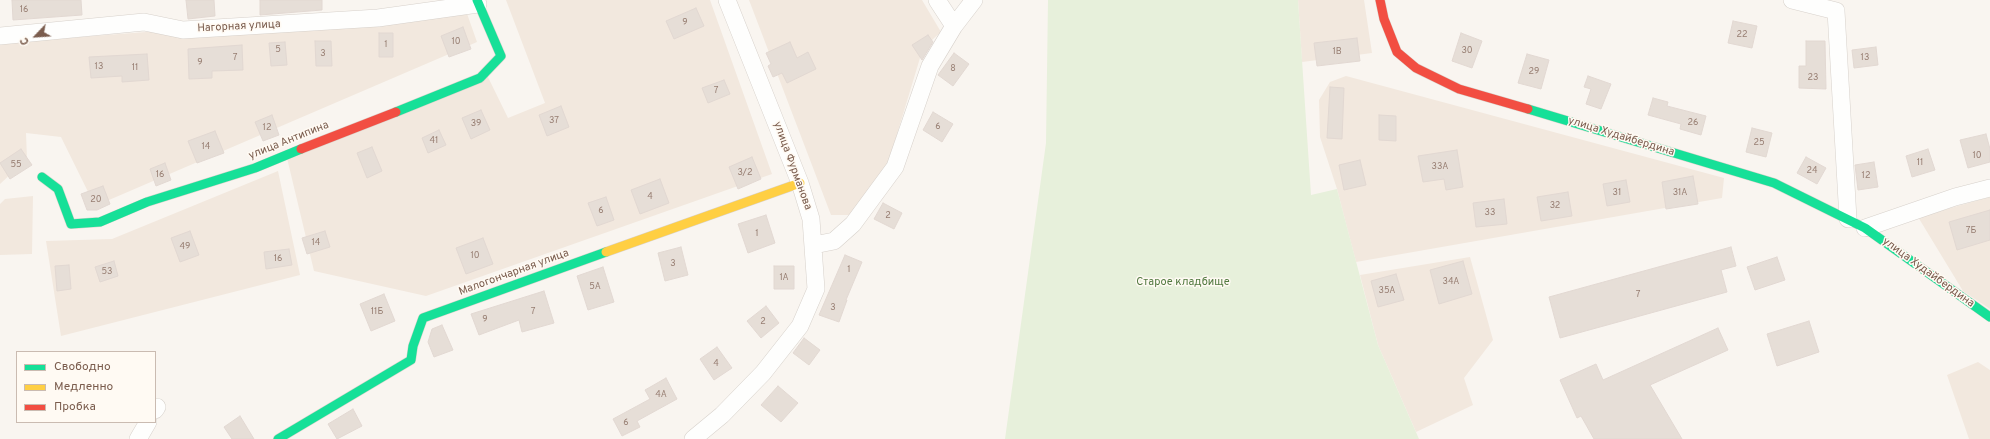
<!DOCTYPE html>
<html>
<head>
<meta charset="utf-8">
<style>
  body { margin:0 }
  #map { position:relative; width:1990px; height:439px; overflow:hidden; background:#f9f5f0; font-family:Overpass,sans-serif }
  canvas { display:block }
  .legend { position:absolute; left:16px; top:351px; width:140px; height:72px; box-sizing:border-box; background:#fffaf3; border:1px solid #cabbb1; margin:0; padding:5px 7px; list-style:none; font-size:12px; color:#7a5c4d }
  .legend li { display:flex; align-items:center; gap:8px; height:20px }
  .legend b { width:20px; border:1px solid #cabbb1 }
  .north { position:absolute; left:16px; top:16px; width:40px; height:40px; -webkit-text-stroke:3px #fffaf3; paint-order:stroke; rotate:245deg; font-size:11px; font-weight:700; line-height:16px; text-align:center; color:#7a5c4d }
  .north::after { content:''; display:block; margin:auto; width:14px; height:18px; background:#7a5c4d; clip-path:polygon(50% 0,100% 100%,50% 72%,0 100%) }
</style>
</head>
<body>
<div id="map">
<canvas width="1990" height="439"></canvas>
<ul class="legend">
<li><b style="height:5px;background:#16e098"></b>Свободно</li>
<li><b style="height:5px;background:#ffcf43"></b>Медленно</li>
<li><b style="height:5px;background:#f24e42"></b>Пробка</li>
</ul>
<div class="north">С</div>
</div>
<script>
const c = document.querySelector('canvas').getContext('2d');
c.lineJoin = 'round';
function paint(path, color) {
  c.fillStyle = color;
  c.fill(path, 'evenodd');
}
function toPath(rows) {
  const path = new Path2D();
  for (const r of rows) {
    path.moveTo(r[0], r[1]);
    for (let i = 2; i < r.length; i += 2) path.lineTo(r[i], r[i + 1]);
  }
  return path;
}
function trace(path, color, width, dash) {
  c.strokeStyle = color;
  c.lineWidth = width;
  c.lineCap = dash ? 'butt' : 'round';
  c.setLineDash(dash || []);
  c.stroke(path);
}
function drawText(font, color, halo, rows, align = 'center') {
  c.font = font + ' Overpass,sans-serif';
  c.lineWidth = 3;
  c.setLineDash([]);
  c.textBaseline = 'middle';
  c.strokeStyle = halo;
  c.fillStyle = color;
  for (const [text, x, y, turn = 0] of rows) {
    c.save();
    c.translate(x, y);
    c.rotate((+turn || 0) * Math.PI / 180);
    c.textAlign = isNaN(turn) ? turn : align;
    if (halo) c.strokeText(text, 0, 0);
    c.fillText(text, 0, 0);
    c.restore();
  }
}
const residential = toPath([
  [506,0,710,0,772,174,426,296,314,271,287,158,486,73,508,118,545,103],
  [749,0,922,0,941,32,923,48,888,164,852,215,831,215],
  [1298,0,1364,0,1372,53,1302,62],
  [465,8,477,42,95,206,61,137,26,133,27,159,0,184,0,43],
  [1346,76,1724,178,1722,198,1356,262,1337,189,1320,137,1319,100,1330,82],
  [278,171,300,275,61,336,46,241,112,239],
  [33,196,32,254,0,255,0,204,5,199],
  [1990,197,1990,309,1963,291,1918,217],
  [1470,257,1493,340,1464,378,1473,405,1416,432,1378,345,1360,275],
  [1978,362,1990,370,1990,439,1969,439,1947,375]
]);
const green = toPath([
  [1048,0,1298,0,1311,195,1337,189,1378,345,1419,439,1005,439,1046,143]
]);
const building = toPath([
  [12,0,81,0,82,15,13,20,12,0],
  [186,0,214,0,215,16,188,19,186,0],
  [260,0,322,0,322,10,260,15,260,0],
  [696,8,704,26,674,39,666,21,696,8],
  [1733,21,1757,26,1752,48,1728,43,1733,21],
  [463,27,471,49,449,57,441,36,463,27],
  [379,33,393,33,393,57,379,57,379,33],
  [1461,33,1482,41,1472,68,1452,61,1461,33],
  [928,35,933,42,922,60,912,45,928,35],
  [1357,38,1360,61,1317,66,1314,43,1357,38],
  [315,41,331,41,332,66,316,66,315,41],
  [1806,41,1825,41,1826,89,1799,88,1799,66,1806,66,1806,41],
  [285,42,287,65,271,66,269,43,285,42],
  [790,42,797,58,808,52,816,69,787,83,782,73,773,77,768,66,771,64,766,53,790,42],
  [242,45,243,70,212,71,212,78,189,79,188,49,242,45],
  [1876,47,1878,65,1854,68,1852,50,1876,47],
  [954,53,969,64,953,86,938,75,954,53],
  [147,54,149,80,122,82,122,76,91,78,89,57,147,54],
  [1527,54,1549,60,1541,89,1518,83,1527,54],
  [1588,76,1611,84,1601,109,1586,104,1591,89,1584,87,1588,76],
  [724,80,730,94,708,103,702,88,724,80],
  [1330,87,1344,88,1342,139,1327,138,1330,87],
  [1653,98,1668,102,1667,106,1706,116,1701,135,1680,129,1681,124,1648,115,1653,98],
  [561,106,569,127,547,136,539,115,561,106],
  [481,110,490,130,471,139,462,118,481,110],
  [933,112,953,124,942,142,923,130,933,112],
  [272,115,279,135,263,141,255,122,272,115],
  [1379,115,1396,116,1396,141,1379,140,1379,115],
  [1752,128,1772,133,1766,157,1746,152,1752,128],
  [439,130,446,145,428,153,422,138,439,130],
  [215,131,224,153,197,163,188,141,215,131],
  [1986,134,1990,149,1990,162,1968,168,1960,140,1986,134],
  [372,147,382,171,367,178,357,153,372,147],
  [21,149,32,165,10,179,0,163,21,149],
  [1928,149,1935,170,1912,177,1906,156,1928,149],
  [1457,150,1463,187,1446,190,1444,179,1423,182,1418,156,1457,150],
  [752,157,761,179,738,189,729,167,752,157],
  [1806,157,1826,168,1817,184,1797,173,1806,157],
  [1360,160,1366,185,1344,190,1339,165,1360,160],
  [1874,162,1878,187,1858,190,1855,165,1874,162],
  [165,163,171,180,156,186,150,169,165,163],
  [1693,176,1698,204,1666,209,1662,182,1693,176],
  [660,179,669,203,640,214,631,190,660,179],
  [1626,180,1630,202,1607,206,1603,184,1626,180],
  [103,186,110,204,97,210,87,210,81,194,103,186],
  [1568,192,1572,216,1541,221,1537,197,1568,192],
  [606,197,614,220,597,226,588,203,606,197],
  [1504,199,1507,224,1476,227,1473,203,1504,199],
  [883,203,902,213,894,229,874,219,883,203],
  [1990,210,1990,240,1957,250,1949,222,1990,210],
  [766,215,775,243,748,253,738,224,766,215],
  [190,231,199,255,180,262,171,238,190,231],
  [325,231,330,247,307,254,302,238,325,231],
  [483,238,493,264,466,274,456,248,483,238],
  [681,247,688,275,665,281,658,253,681,247],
  [1731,247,1736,266,1721,270,1727,292,1560,338,1549,297,1731,247],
  [289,249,292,265,266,269,264,252,289,249],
  [845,255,862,262,846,300,847,300,839,322,819,315,845,255],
  [1777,257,1785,280,1755,290,1747,267,1777,257],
  [114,261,118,276,100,282,95,267,114,261],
  [1463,261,1472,294,1439,304,1430,270,1463,261],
  [69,265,71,289,57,291,55,266,69,265],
  [774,266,794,266,794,289,774,289,774,266],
  [603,267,614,302,588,310,577,276,603,267],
  [1396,274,1404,300,1378,307,1371,281,1396,274],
  [544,291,554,323,522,332,519,320,479,335,471,314,544,291],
  [384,294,395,321,371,331,360,304,384,294],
  [766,306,779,323,761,338,747,321,766,306],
  [1809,321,1819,352,1777,366,1767,334,1809,321],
  [442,325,453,350,434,357,428,342,432,329,442,325],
  [1718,328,1728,350,1650,385,1682,439,1594,439,1581,416,1577,418,1560,380,1596,364,1603,380,1718,328],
  [804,338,820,350,809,365,793,353,804,338],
  [717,347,732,368,714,380,700,359,717,347],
  [666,378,677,399,637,421,640,427,622,436,613,419,650,399,645,390,666,378],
  [778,386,798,403,781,422,761,405,778,386],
  [353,409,362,426,337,439,328,424,353,409],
  [240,416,254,439,232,439,224,427,240,416]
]);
const street = toPath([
  [937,0,954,26],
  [1792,0,1836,11,1848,219],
  [0,36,144,22,183,30,378,18,478,4],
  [1865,228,1955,197,1990,188],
  [814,245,834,241,853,224,895,167,930,66,954,26,974,0],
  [155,410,157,407],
  [138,439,148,422],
  [693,439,722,415,763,373,800,326,816,289,811,219,800,183,727,0]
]);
const fast = toPath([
  [1528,109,1774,183,1865,228,1990,317],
  [396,112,480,78,501,56,477,0],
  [42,177,58,189,71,224,100,222,147,202,255,168,301,149],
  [278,439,411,360,413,346,423,318,606,252]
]);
const slow = toPath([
  [606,252,800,183]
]);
const jam = toPath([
  [1380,0,1384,19,1397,52,1416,68,1459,89,1528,109],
  [301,149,396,112]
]);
const numberNames = [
  ["16",24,10],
  ["9",685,23],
  ["22",1742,35],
  ["10",456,42],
  ["1",386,45],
  ["5",278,50],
  ["30",1467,51],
  ["1В",1337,52],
  ["3",323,54],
  ["7",235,58],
  ["13",1865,58],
  ["9",200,63],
  ["13",99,67],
  ["11",135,68],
  ["8",953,69],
  ["29",1534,72],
  ["23",1813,78],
  ["7",716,91],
  ["37",554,121],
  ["26",1693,123],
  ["39",476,124],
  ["6",938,127],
  ["12",267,128],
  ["41",434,141],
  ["25",1759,143],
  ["14",206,147],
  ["10",1977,156],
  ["11",1920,163],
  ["55",16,165],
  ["33А",1440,167],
  ["24",1812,171],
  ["3/2",745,173],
  ["16",160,175],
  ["12",1866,176],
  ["31",1617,193],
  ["31А",1680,193],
  ["4",650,197],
  ["20",96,200],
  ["32",1555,206],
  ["6",601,211],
  ["33",1490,213],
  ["2",888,216],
  ["7Б",1971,231],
  ["1",757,234],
  ["14",316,243],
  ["49",185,247],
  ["10",475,256],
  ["16",278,259],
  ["3",673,264],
  ["1",849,270],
  ["53",107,272],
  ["1А",784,278],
  ["34А",1451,282],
  ["5А",595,287],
  ["35А",1387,291],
  ["7",1638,295],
  ["3",833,308],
  ["11Б",377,312],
  ["7",533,312],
  ["9",485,320],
  ["2",763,322],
  ["4",716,364],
  ["4А",661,395],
  ["6",626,423]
];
const streetNames = [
  ["Нагорная улица",239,27,-3],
  ["улица Худайбердина",1621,137,17],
  ["улица Антипина",289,141,-22],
  ["улица Фурманова",792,166,70],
  ["Малогончарная улица",514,273,-20],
  ["улица Худайбердина",1928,273,36]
];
const parkNames = [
  ["Старое кладбище",1183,283]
];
paint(residential, '#f2e8de');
paint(green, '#e7f0db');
paint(building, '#e6ded7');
trace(building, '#e2d8d2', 1);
trace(street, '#d7d1cb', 18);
trace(fast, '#d9d2cb', 10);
trace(slow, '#d9d2cb', 10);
trace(jam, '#d9d2cb', 10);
trace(street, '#fefefd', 17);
trace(fast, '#16e098', 9);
trace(slow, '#ffcf43', 9);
trace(jam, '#f24e42', 9);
drawText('9px', '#977e72', null, numberNames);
drawText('11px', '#7a5c4d', '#fffaf3', streetNames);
drawText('11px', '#537a41', '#fffaf3', parkNames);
</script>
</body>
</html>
